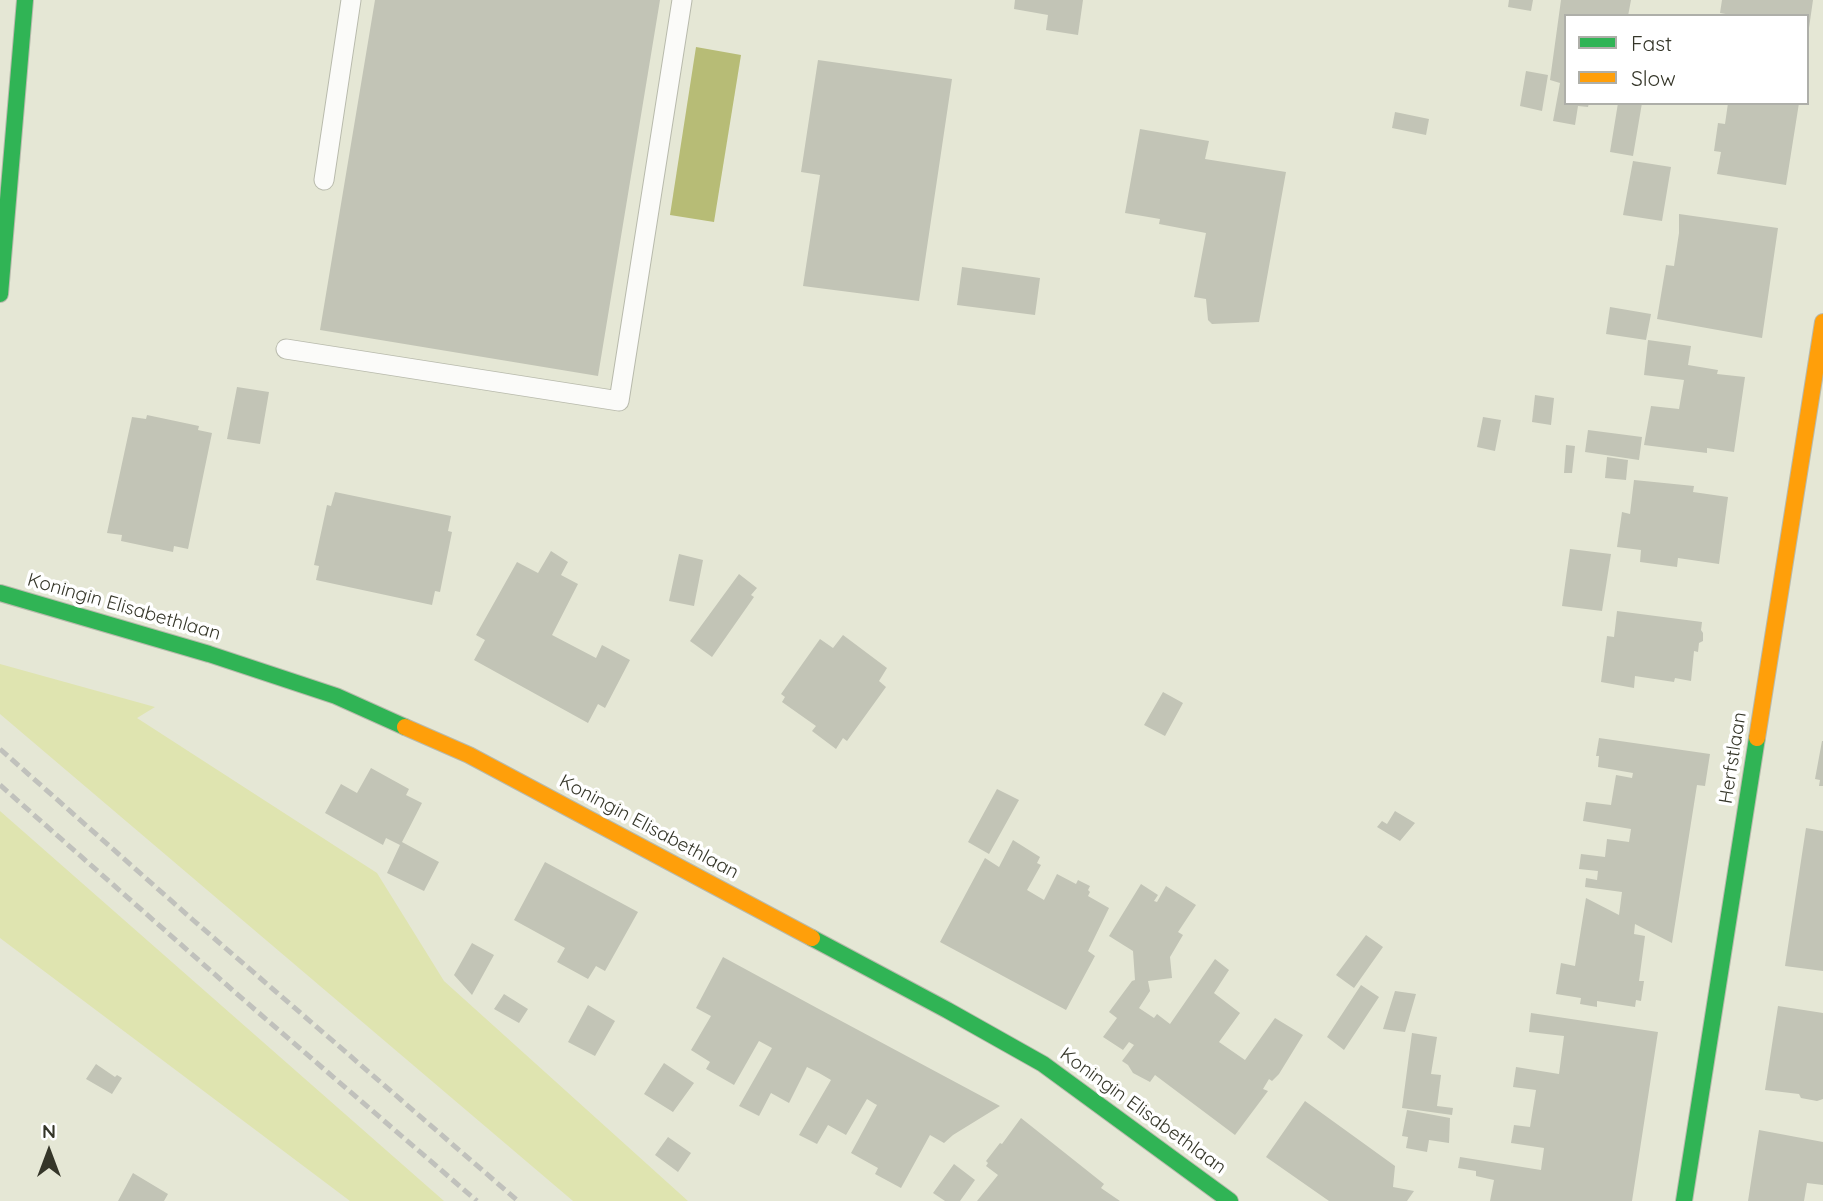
<!DOCTYPE html>
<html>
<head>
<meta charset="utf-8">
<style>
  body { margin:0 }
  #map { position:relative; width:1823px; height:1201px; overflow:hidden; background:#e5e7d5; font-family:Quicksand,sans-serif }
  canvas { display:block }
  .legend { position:absolute; left:1564px; top:14px; width:245px; height:91px; box-sizing:border-box; background:#fff; border:2px solid #aeafa9; margin:0; padding:9px 12px; list-style:none; font-size:21px; color:#353629 }
  .legend li { display:flex; align-items:center; gap:14px; height:35px }
  .legend b { width:35px; border:2px solid #aeafa9 }
  .north { position:absolute; left:14px; top:1117px; width:70px; height:70px; -webkit-text-stroke:5px #fff; paint-order:stroke; rotate:0deg; font-size:19px; font-weight:700; line-height:28px; text-align:center; color:#353629 }
  .north::after { content:''; display:block; margin:auto; width:24px; height:32px; background:#353629; clip-path:polygon(50% 0,100% 100%,50% 72%,0 100%) }
</style>
</head>
<body>
<div id="map">
<canvas width="1823" height="1201"></canvas>
<ul class="legend">
<li><b style="height:9px;background:#30b455"></b>Fast</li>
<li><b style="height:9px;background:#ff9f0a"></b>Slow</li>
</ul>
<div class="north">N</div>
</div>
<script>
const c = document.querySelector('canvas').getContext('2d');
c.lineJoin = 'round';
function paint(path, color) {
  c.fillStyle = color;
  c.fill(path, 'evenodd');
}
function toPath(rows) {
  const path = new Path2D();
  for (const r of rows) {
    path.moveTo(r[0], r[1]);
    for (let i = 2; i < r.length; i += 2) path.lineTo(r[i], r[i + 1]);
  }
  return path;
}
function trace(path, color, width, dash) {
  c.strokeStyle = color;
  c.lineWidth = width;
  c.lineCap = dash ? 'butt' : 'round';
  c.setLineDash(dash || []);
  c.stroke(path);
}
function drawText(font, color, halo, rows, align = 'center') {
  c.font = font + ' Quicksand,sans-serif';
  c.lineWidth = 7;
  c.setLineDash([]);
  c.textBaseline = 'middle';
  c.strokeStyle = halo;
  c.fillStyle = color;
  for (const [text, x, y, turn = 0] of rows) {
    c.save();
    c.translate(x, y);
    c.rotate((+turn || 0) * Math.PI / 180);
    c.textAlign = isNaN(turn) ? turn : align;
    if (halo) c.strokeText(text, 0, 0);
    c.fillText(text, 0, 0);
    c.restore();
  }
}
const green = toPath([
  [0,664,155,707,137,718,377,873,444,981,688,1201,573,1201,0,714],
  [0,811,444,1201,350,1201,0,938]
]);
const water = toPath([
  [696,47,741,55,714,222,670,215]
]);
const building = toPath([
  [375,0,660,0,598,376,320,330],
  [1015,0,1083,0,1078,35,1046,30,1048,15,1014,9],
  [1509,0,1533,0,1531,11,1508,7],
  [1561,0,1631,0,1628,16,1566,16,1566,103,1589,103,1588,107,1578,106,1575,125,1553,121,1560,83,1550,80],
  [1722,0,1813,0,1809,28,1807,27,1807,16,1737,16,1720,13],
  [818,60,952,79,919,301,803,286,820,175,801,172],
  [1526,71,1548,75,1542,111,1520,106],
  [1618,103,1642,103,1633,156,1610,152],
  [1728,103,1799,103,1786,185,1717,174,1721,152,1714,151,1718,123,1725,124],
  [1395,112,1429,119,1426,135,1392,128],
  [1140,129,1209,141,1205,159,1286,172,1259,322,1212,324,1208,320,1206,299,1194,297,1206,233,1159,224,1160,219,1125,213],
  [1633,161,1671,167,1662,221,1623,215],
  [1679,214,1778,228,1762,338,1657,319,1666,265,1674,266,1679,233],
  [962,267,1040,278,1035,315,957,305],
  [1610,307,1651,314,1646,340,1606,334],
  [1648,340,1691,346,1688,365,1718,370,1717,374,1745,377,1734,452,1707,448,1707,453,1644,445,1651,406,1679,409,1684,380,1644,375],
  [237,387,269,392,260,444,227,439],
  [1535,395,1554,398,1551,425,1532,422],
  [147,415,199,426,198,430,212,433,188,549,174,546,173,552,121,541,122,535,107,533,132,417,146,419],
  [1483,417,1501,420,1495,451,1477,447],
  [1588,430,1642,437,1639,460,1585,452],
  [1566,445,1575,446,1572,473,1564,473],
  [1607,457,1628,460,1626,480,1605,478],
  [1634,480,1694,486,1693,492,1728,497,1719,564,1678,558,1677,567,1640,562,1641,550,1617,547,1622,512,1630,514],
  [335,492,451,516,448,531,452,532,440,592,435,591,432,605,316,580,319,566,314,565,327,505,331,506],
  [1570,549,1611,554,1602,611,1562,606],
  [551,551,568,562,561,575,578,584,552,635,596,658,602,645,630,660,605,708,598,704,588,723,474,660,485,640,476,635,517,562,538,573],
  [679,554,703,560,694,606,669,601],
  [739,574,757,588,751,595,754,597,712,657,690,641],
  [1617,611,1702,622,1701,630,1703,633,1703,641,1699,643,1698,652,1694,651,1691,681,1675,678,1674,682,1635,676,1634,688,1601,682,1607,636,1614,637],
  [843,635,887,668,879,681,886,687,847,741,843,738,836,749,812,731,816,726,782,702,785,697,781,694,820,639,833,648],
  [1163,692,1183,703,1165,736,1144,725],
  [1599,738,1710,754,1705,786,1697,785,1672,943,1635,924,1634,934,1645,936,1639,981,1644,981,1641,1001,1636,1000,1635,1007,1597,1001,1597,1007,1580,1004,1581,998,1556,994,1561,963,1575,966,1586,898,1619,915,1622,892,1585,887,1586,878,1597,880,1598,871,1579,869,1581,854,1605,857,1607,839,1629,842,1631,829,1583,821,1586,802,1611,805,1616,775,1632,778,1633,773,1598,767,1599,756,1596,756],
  [1822,741,1823,741,1823,786,1819,786,1820,780,1815,779],
  [371,768,409,789,406,795,422,803,402,842,439,862,424,891,387,873,400,845,386,838,383,845,325,813,341,784,357,793],
  [997,789,1019,800,989,854,968,842],
  [1395,811,1415,823,1400,841,1377,827,1382,821,1387,824],
  [1806,828,1823,831,1823,971,1785,966],
  [1013,840,1040,857,1037,863,1041,865,1027,890,1044,900,1057,874,1076,884,1078,880,1090,886,1088,890,1090,892,1088,896,1109,908,1088,951,1095,956,1066,1010,940,942,985,858,999,867],
  [545,862,638,912,605,971,596,966,588,979,557,962,565,948,514,920],
  [1141,884,1158,895,1154,901,1157,902,1166,886,1196,905,1178,932,1183,935,1170,957,1172,978,1148,981,1150,991,1139,1008,1154,1018,1157,1014,1170,1024,1215,959,1229,970,1214,993,1240,1013,1219,1042,1245,1060,1275,1018,1303,1035,1279,1074,1272,1081,1269,1079,1263,1089,1268,1091,1235,1135,1155,1075,1150,1082,1133,1073,1128,1065,1122,1061,1134,1045,1129,1042,1123,1050,1103,1037,1117,1018,1109,1012,1132,981,1135,980,1133,951,1109,936],
  [1366,935,1383,947,1354,988,1336,975],
  [472,943,494,955,472,995,454,975],
  [723,957,817,1008,1000,1106,953,1135,944,1143,930,1135,901,1188,875,1174,878,1168,851,1153,877,1105,875,1104,867,1099,846,1135,828,1125,817,1144,799,1135,831,1080,819,1073,807,1067,789,1103,771,1093,759,1116,739,1106,772,1048,759,1041,734,1085,706,1069,710,1062,691,1050,711,1016,696,1008],
  [1361,985,1379,997,1344,1050,1327,1037],
  [1395,991,1416,994,1405,1032,1383,1029],
  [504,994,528,1009,519,1023,494,1009],
  [588,1005,615,1021,595,1056,568,1042],
  [1778,1006,1823,1013,1823,1099,1817,1101,1801,1098,1799,1094,1765,1090],
  [1531,1013,1658,1032,1632,1201,1490,1201,1494,1180,1476,1176,1476,1171,1458,1168,1460,1157,1541,1170,1544,1148,1511,1143,1514,1125,1530,1127,1536,1090,1513,1087,1516,1067,1559,1074,1564,1036,1529,1032],
  [1412,1033,1437,1037,1431,1074,1441,1075,1437,1106,1453,1108,1452,1115,1402,1108],
  [664,1063,694,1083,673,1112,644,1094],
  [96,1064,115,1077,117,1075,122,1078,112,1094,86,1079],
  [1305,1101,1395,1166,1393,1187,1414,1191,1407,1201,1329,1201,1266,1157],
  [1407,1110,1450,1118,1449,1143,1429,1140,1427,1152,1406,1148,1408,1137,1402,1136],
  [1021,1118,1104,1184,1101,1188,1120,1201,977,1201,998,1175,986,1166,988,1163,986,1161,1000,1143,1002,1144],
  [1759,1130,1823,1142,1823,1185,1807,1183,1804,1201,1748,1201],
  [668,1137,691,1153,678,1172,655,1155],
  [954,1164,975,1180,960,1201,945,1201,933,1193],
  [133,1173,168,1194,164,1201,118,1201]
]);
const lane = toPath([
  [324,180,351,0],
  [286,349,619,401,682,0]
]);
const fast = toPath([
  [0,294,25,0],
  [0,593,209,654,336,696,405,727],
  [812,938,947,1010,1043,1064,1230,1201],
  [1684,1201,1757,738]
]);
const slow = toPath([
  [405,727,469,755,812,938],
  [1757,738,1823,322]
]);
const rail = toPath([
  [0,749,193,920,518,1201],
  [0,785,245,1001,477,1201]
]);
const streetNames = [
  ["Koningin Elisabethlaan",124,607,16],
  ["Herfstlaan",1733,758,-81],
  ["Koningin Elisabethlaan",649,827,28],
  ["Koningin Elisabethlaan",1143,1111,36]
];
paint(green, '#dfe4b0');
paint(water, '#b7bc76');
paint(building, '#c2c4b6');
trace(lane, '#b8baac', 21);
trace(fast, '#b8baac', 18);
trace(slow, '#b8baac', 18);
trace(lane, '#fbfbf9', 19);
trace(fast, '#30b455', 16);
trace(slow, '#ff9f0a', 16);
trace(rail, '#c0c1bc', 5, [10, 5]);
drawText('19px', '#353629', '#fff', streetNames);
</script>
</body>
</html>
